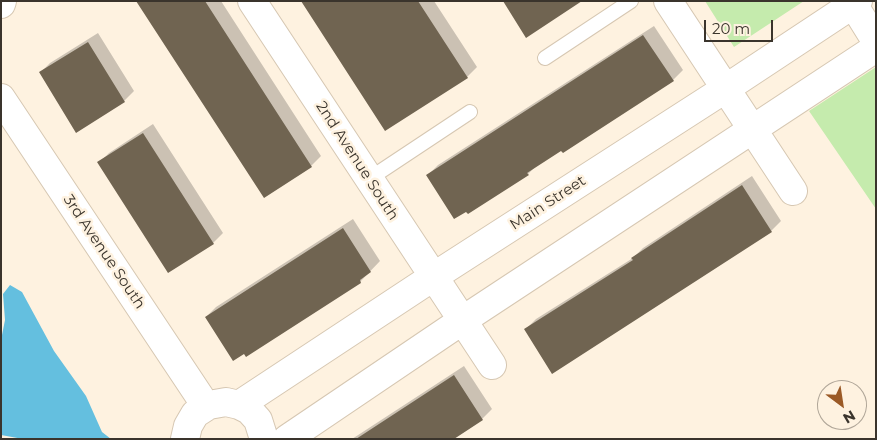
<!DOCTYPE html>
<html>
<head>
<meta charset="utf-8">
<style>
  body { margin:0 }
  #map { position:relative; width:877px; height:440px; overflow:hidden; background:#fef2e0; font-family:Montserrat,sans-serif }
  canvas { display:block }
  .frame { position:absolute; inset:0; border:2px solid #3a342c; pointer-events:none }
  .north { position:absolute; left:817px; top:380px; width:50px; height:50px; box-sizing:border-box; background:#fef2e0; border:1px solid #b0a698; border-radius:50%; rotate:149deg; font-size:14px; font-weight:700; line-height:20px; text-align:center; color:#3a342c }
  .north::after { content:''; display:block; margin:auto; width:18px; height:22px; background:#9b5a26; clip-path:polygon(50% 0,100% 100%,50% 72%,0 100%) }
  .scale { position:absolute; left:704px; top:20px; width:69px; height:22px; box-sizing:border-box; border:2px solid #3a342c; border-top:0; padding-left:6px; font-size:15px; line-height:18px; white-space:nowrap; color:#3a342c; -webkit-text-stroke:4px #fef2e0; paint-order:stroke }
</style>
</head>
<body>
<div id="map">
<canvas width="877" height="440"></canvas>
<div class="frame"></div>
<div class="north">N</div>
<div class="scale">20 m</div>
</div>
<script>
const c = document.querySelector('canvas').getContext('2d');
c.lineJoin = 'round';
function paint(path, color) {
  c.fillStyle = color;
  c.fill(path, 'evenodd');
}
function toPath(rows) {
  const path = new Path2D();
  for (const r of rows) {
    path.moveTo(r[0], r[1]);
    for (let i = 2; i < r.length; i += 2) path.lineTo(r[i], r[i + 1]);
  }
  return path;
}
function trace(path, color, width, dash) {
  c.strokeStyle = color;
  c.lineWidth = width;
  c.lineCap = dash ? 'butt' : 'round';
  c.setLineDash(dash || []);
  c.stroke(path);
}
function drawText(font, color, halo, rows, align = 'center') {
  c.font = font + ' Montserrat,sans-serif';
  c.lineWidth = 5;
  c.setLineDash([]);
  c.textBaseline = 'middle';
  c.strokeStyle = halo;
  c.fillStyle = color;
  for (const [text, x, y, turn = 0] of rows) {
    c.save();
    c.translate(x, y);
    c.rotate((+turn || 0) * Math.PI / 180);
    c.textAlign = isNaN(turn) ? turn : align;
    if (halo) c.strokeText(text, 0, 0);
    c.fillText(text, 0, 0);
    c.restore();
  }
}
const green = toPath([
  [705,1,804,1,734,47],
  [876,67,876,209,809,111]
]);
const water = toPath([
  [10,285,22,292,54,351,86,396,102,432,111,439,23,439,1,435,1,340,5,320,3,294]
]);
const shadow = toPath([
  [138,1,221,1,321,156,311,166],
  [303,1,434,1,477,67,467,77],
  [654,26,683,70,673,80,537,165,528,174,428,175,438,165],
  [98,33,134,91,124,101,40,73,50,63],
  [153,124,223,233,213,243,169,271,99,163,109,153],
  [752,176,781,221,771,231,526,329,536,319,633,258,643,248],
  [353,219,380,261,360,282,206,317,216,307],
  [464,366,492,409,482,419,452,439,352,439]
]);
const building = toPath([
  [136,1,205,1,312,167,264,198],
  [301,1,418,1,468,78,385,131],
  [503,1,582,1,526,38],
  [643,35,674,81,563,153,561,151,527,173,529,175,468,214,466,212,454,219,426,175],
  [88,42,125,102,76,133,39,72],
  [143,133,214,244,168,273,97,162],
  [742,185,772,232,552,374,524,329,633,260,631,258],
  [343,228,371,272,360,280,361,283,246,357,244,354,233,361,205,317],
  [454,375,483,420,454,439,356,439]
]);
const service = toPath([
  [545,58,631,1],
  [369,179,470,112]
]);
const minor = toPath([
  [252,1,492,365],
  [668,1,793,191],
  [1,4,2,1],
  [853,4,876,41],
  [1,98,206,406],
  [239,405,433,277,725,89,858,1],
  [185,439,188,426,195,414,209,405,226,402,239,405,249,410,258,420,264,439],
  [287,439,463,320,876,48]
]);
const streetNames = [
  ["2nd Avenue South",357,161,57],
  ["Main Street",548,203,-33],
  ["3rd Avenue South",104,252,56]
];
paint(green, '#c5ebad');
paint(water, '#64bfdf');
paint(shadow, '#0003');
paint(building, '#706451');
trace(service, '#d6c7b2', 16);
trace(minor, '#d6c7b2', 30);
trace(service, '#fff', 14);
trace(minor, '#fff', 28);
drawText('15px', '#3a342c', '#fef2e0', streetNames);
</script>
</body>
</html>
